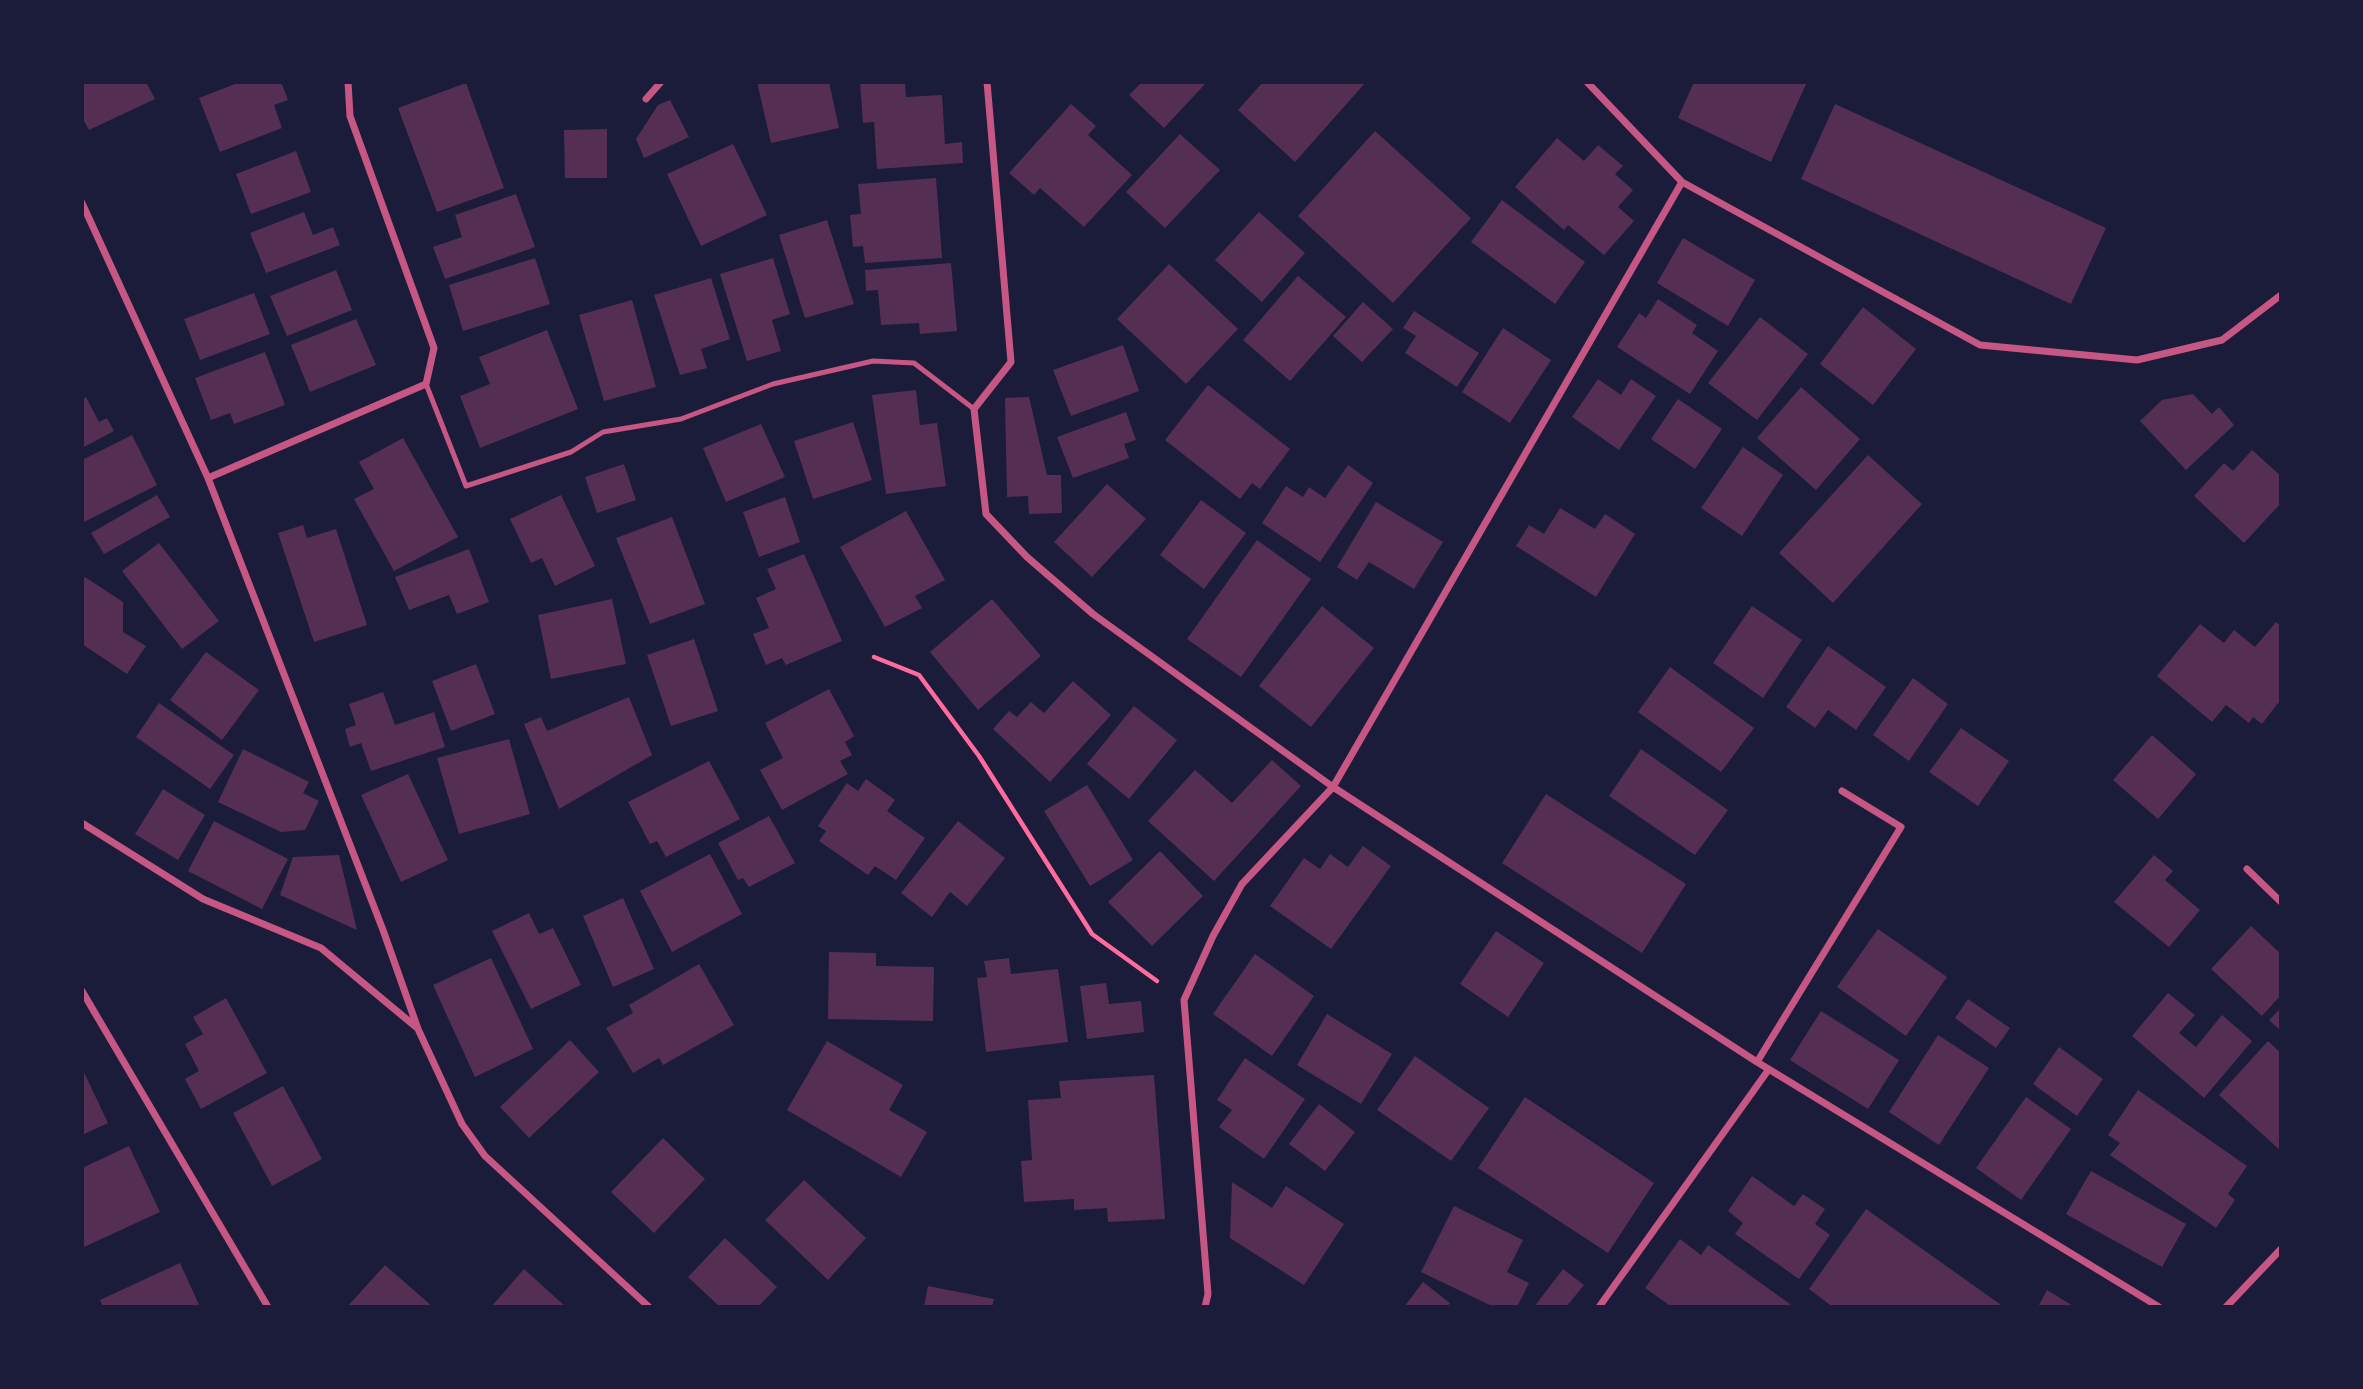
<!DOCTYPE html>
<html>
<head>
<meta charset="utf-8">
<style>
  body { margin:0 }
  #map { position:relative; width:2363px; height:1389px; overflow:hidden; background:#1b1b3a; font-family:"IBM Plex Serif",serif }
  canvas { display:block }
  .frame { position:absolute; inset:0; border:84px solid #1b1b3a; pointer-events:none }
</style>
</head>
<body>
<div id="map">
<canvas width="2363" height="1389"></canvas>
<div class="frame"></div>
</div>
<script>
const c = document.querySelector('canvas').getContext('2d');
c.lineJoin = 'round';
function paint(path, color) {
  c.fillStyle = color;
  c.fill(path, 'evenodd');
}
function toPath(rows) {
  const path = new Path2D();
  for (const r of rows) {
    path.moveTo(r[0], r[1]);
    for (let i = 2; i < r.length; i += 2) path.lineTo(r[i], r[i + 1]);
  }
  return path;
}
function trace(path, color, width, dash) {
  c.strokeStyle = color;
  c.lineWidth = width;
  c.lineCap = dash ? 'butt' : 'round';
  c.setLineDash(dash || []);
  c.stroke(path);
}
const building = toPath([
  [82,82,146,82,155,99,89,130,82,117],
  [240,82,281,82,288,100,274,105,282,128,220,152,199,98],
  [757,82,829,82,839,128,771,143],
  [860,82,905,82,906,97,942,95,945,144,962,142,963,163,877,169,874,122,863,123],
  [1142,82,1207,82,1164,128,1129,95],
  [1263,82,1366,82,1295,162,1238,110],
  [1694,82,1807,82,1771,162,1678,118],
  [466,83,504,188,437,212,398,108],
  [670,100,689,137,644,158,636,139,658,105],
  [1071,104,1096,126,1088,135,1132,175,1084,227,1040,188,1034,195,1009,173],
  [1835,104,2106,228,2071,304,1801,179],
  [607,129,607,178,565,178,564,130],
  [1375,131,1471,218,1393,303,1298,216],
  [1180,134,1220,170,1165,228,1126,192],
  [1557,138,1584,161,1598,145,1623,166,1615,174,1633,190,1618,207,1634,221,1604,255,1568,225,1564,230,1515,187],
  [733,144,767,215,701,246,667,174],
  [296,151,311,192,251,214,236,174],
  [936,178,942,258,865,263,863,246,853,247,850,215,861,214,858,184],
  [516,194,535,247,445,279,433,247,462,237,455,215],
  [1502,200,1585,262,1555,304,1471,242],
  [304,212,313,235,333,227,340,245,266,273,250,233],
  [1259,212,1305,253,1262,302,1215,260],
  [827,220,854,304,805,318,779,235],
  [1683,238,1755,280,1728,326,1657,283],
  [535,258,550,304,463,331,449,285],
  [773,258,790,314,772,320,781,351,747,361,720,274],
  [951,263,957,331,920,334,919,323,881,325,878,290,866,291,865,270],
  [1169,264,1238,329,1186,384,1117,319],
  [336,270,352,310,287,336,270,296],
  [1298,276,1346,317,1290,381,1243,340],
  [711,278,730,339,701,349,707,368,680,375,654,295],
  [254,293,270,334,200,360,184,319],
  [1658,299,1697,325,1692,333,1718,351,1690,394,1617,347,1639,313,1646,318],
  [632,300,656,387,604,401,579,315],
  [1363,302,1393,329,1362,362,1333,336],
  [1863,307,1916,349,1873,405,1820,364],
  [1414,311,1479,353,1457,387,1405,353,1416,336,1403,328],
  [1760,317,1808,354,1757,420,1708,383],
  [356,319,376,365,310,392,291,345],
  [1503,328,1551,360,1510,423,1462,392],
  [547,330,578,409,480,448,460,396,490,384,479,357],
  [1123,345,1139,391,1071,416,1053,370],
  [265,352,285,405,234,424,230,413,211,420,195,378],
  [1598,379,1621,395,1631,379,1656,396,1619,450,1572,417],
  [1208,385,1290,449,1260,489,1252,483,1240,499,1165,440],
  [1801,387,1860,439,1816,490,1757,438],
  [916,390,920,425,937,423,946,486,886,494,872,395],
  [2193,394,2212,414,2219,407,2234,425,2186,470,2140,421,2162,400],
  [86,397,99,422,107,418,114,431,82,448,82,399],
  [1029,397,1047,475,1061,475,1062,513,1029,514,1028,496,1007,497,1005,398],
  [1678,399,1722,429,1695,469,1651,439],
  [1126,412,1136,440,1124,444,1129,458,1073,478,1057,437],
  [853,422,872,480,813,499,794,441],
  [761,424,785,477,726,502,703,448],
  [132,435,157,485,84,522,82,460],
  [403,438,458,537,394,571,354,499,374,489,359,462],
  [1743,447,1783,475,1742,536,1701,508],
  [2252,450,2281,476,2281,503,2244,543,2194,496,2224,463,2233,471],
  [1868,455,1922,504,1833,603,1779,553],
  [624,464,636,500,597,513,585,477],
  [1348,465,1373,483,1320,562,1262,523,1286,486,1303,497,1309,487,1325,498],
  [1107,484,1146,519,1092,577,1054,542],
  [157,495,170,517,104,554,91,533],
  [561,495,595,566,555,586,542,558,531,563,510,519],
  [785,497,800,542,759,557,743,512],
  [1201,500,1246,533,1204,589,1160,555],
  [1376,502,1443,542,1414,589,1369,562,1357,580,1337,567],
  [1560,508,1595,529,1605,514,1635,534,1596,597,1516,546,1529,525,1544,534],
  [906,511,945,580,915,596,922,608,885,627,840,547],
  [672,517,705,604,650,624,616,538],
  [303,525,307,538,336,529,367,625,314,642,278,533],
  [1257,540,1311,579,1241,677,1187,639],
  [159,543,219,621,182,649,122,571],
  [469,549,489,602,457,614,449,595,409,610,395,577],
  [804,554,842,641,786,665,782,658,766,665,753,634,769,628,756,598,776,589,767,569],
  [85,577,123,602,123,632,146,646,127,674,82,644,82,581],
  [612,599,626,664,551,679,538,615],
  [992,599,1041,656,978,710,930,652],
  [1322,606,1374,648,1311,727,1259,686],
  [1752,606,1802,640,1763,698,1713,663],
  [2276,622,2281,626,2281,705,2278,703,2262,724,2253,717,2249,723,2226,705,2212,722,2157,676,2200,624,2224,643,2234,630,2255,647],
  [694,639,718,711,671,726,647,655],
  [1828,646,1886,687,1856,730,1828,710,1815,728,1786,707],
  [206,652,259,690,222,740,170,700],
  [476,664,495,714,451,731,432,681],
  [1670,667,1754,728,1721,772,1638,712],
  [1913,678,1948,704,1909,761,1873,735],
  [1073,681,1111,715,1050,782,993,729,1009,711,1017,717,1031,702,1044,713],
  [829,689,854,736,845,742,852,755,840,761,848,774,782,810,760,770,783,758,765,723],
  [383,692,395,725,434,712,445,747,371,771,361,743,350,747,345,729,356,725,349,704],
  [629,697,652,755,559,809,524,724,541,717,547,731],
  [159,703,234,755,210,789,136,737],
  [1134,706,1177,740,1129,799,1087,764],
  [1961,728,2009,761,1978,806,1929,772],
  [2152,735,2196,774,2158,819,2113,780],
  [509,739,530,814,459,834,437,758],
  [243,749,309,782,303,793,319,801,305,830,281,832,218,802],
  [1641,749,1728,810,1695,855,1609,796],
  [1272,760,1301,786,1214,881,1148,821,1195,770,1232,803],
  [709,761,740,819,666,857,657,841,650,844,628,802],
  [408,774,448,860,401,882,361,795],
  [866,779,895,800,887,811,925,838,896,880,875,866,868,875,819,841,826,831,818,826,847,783,858,791],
  [1087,785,1133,860,1090,886,1044,811],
  [163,789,205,815,178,860,135,834],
  [1546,794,1686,884,1642,953,1502,863],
  [769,816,795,863,749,887,743,878,738,880,718,843],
  [214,821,288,859,262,909,188,871],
  [958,821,1005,858,967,906,950,892,932,917,901,893],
  [1363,846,1391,866,1331,949,1270,906,1304,858,1320,869,1330,854,1348,867],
  [1160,851,1203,896,1152,946,1108,902],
  [710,854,742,914,672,952,640,891],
  [339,855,357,930,280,895,293,857],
  [2154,855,2173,871,2165,880,2200,910,2169,947,2114,902],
  [623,898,654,969,613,987,583,916],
  [529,913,539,934,553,928,581,985,531,1009,492,931],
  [2251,926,2281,954,2281,995,2262,1016,2211,969],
  [1878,929,1947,977,1906,1036,1837,987],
  [1496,931,1544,963,1508,1017,1460,984],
  [829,952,876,953,876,966,934,967,933,1021,828,1019],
  [1255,954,1314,996,1272,1056,1213,1014],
  [491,958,533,1049,475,1077,433,985],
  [1009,958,1011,974,1058,969,1068,1042,986,1052,977,978,987,977,984,961],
  [699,964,734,1025,663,1065,659,1058,633,1073,606,1028,633,1013,629,1005],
  [1106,983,1109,1004,1141,1001,1144,1032,1087,1039,1080,986],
  [2168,993,2195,1015,2179,1033,2196,1047,2222,1015,2252,1041,2204,1098,2132,1036],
  [226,998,267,1073,201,1109,185,1079,199,1071,185,1044,203,1034,193,1017],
  [1968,999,2010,1028,1996,1048,1955,1018],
  [2281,1008,2281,1031,2269,1020],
  [1821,1011,1899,1060,1868,1109,1790,1060],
  [1327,1014,1392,1054,1361,1104,1297,1065],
  [1938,1035,1989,1068,1939,1145,1889,1112],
  [570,1040,599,1072,529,1138,500,1107],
  [827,1041,903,1085,889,1110,927,1132,901,1177,787,1110],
  [2268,1041,2281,1053,2281,1151,2219,1095],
  [2059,1047,2103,1079,2077,1116,2033,1084],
  [1415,1056,1489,1108,1451,1161,1377,1110],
  [1245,1058,1305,1099,1264,1159,1219,1127,1232,1110,1217,1100],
  [82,1068,108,1123,82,1135],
  [1154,1075,1165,1219,1108,1222,1107,1208,1074,1210,1074,1199,1024,1202,1021,1161,1032,1160,1028,1100,1061,1098,1059,1081],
  [283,1086,322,1159,272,1186,233,1113],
  [2138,1090,2247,1166,2228,1194,2235,1200,2216,1228,2110,1155,2120,1143,2108,1135],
  [1525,1097,1654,1183,1608,1253,1478,1168],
  [2026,1097,2071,1129,2021,1200,1976,1168],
  [1319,1104,1355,1132,1325,1171,1289,1144],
  [663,1138,705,1179,654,1233,611,1192],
  [129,1146,160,1212,84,1247,82,1242,82,1168],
  [2091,1171,2186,1224,2162,1267,2066,1214],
  [1752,1176,1794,1206,1803,1194,1825,1209,1815,1224,1830,1235,1799,1279,1735,1234,1743,1223,1728,1211],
  [804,1180,866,1238,828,1280,765,1220],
  [1232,1182,1272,1208,1286,1186,1344,1224,1304,1285,1230,1238],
  [1454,1206,1523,1240,1507,1272,1529,1283,1517,1307,1494,1307,1421,1272],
  [1866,1209,2004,1307,1833,1307,1809,1289],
  [725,1238,777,1287,758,1307,720,1307,688,1277],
  [1680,1239,1701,1255,1708,1245,1794,1307,1672,1307,1645,1288],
  [180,1263,200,1307,103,1307,100,1300],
  [385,1265,433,1307,347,1307],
  [524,1269,566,1307,491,1307],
  [1563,1269,1584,1285,1566,1307,1534,1307],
  [1423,1282,1450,1303,1447,1307,1404,1307],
  [928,1286,994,1299,992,1307,924,1307],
  [2047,1290,2075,1307,2038,1307]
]);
const path = toPath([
  [874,657,919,675,979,756,1092,934,1157,981]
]);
const service = toPath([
  [426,384,466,486,571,452,603,432,681,419,773,384,873,361,914,363,974,409]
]);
const minor = toPath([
  [987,82,1011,362,974,409,986,514,1027,557,1093,614,1333,787,1757,1062,2159,1307],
  [1587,82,1682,182,1980,345,2137,360,2222,340,2281,295],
  [646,99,661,82],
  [82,203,208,478,383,930,418,1029,462,1124,485,1156,649,1307],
  [208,478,426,384,434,348,350,116,348,82],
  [82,823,203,899,321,948,416,1027],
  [2247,869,2281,902],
  [82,991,268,1307],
  [1757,1062,1901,827,1842,791],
  [1205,1307,1208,1294,1184,1000,1213,936,1242,884,1333,787,1682,182],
  [1599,1307,1769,1069],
  [2226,1307,2281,1249]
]);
paint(building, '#542f53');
trace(path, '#ff6b9d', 4.5);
trace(service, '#c65784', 5);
trace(minor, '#c65784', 7);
</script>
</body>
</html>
